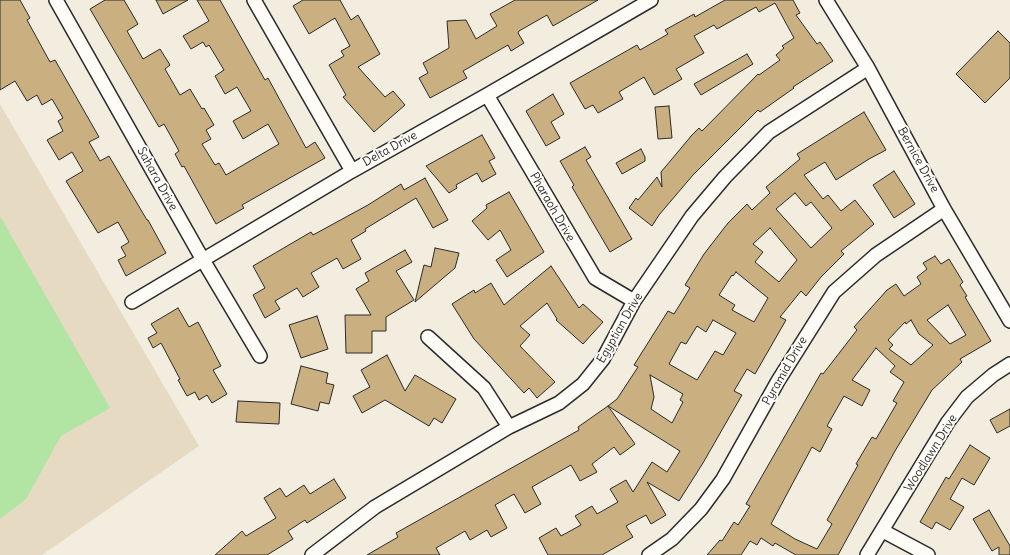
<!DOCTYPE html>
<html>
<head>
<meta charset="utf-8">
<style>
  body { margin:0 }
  canvas { display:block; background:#f3eddf }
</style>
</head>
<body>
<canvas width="1010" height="555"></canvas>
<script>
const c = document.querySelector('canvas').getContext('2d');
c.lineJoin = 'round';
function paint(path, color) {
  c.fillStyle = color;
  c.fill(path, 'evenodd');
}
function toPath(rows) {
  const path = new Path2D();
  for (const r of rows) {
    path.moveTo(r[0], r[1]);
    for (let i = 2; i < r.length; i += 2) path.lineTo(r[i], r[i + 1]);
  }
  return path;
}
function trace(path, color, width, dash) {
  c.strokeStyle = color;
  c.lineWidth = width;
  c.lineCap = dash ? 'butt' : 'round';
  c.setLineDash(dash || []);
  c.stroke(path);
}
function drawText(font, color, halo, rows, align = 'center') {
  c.font = font + ' Delius,sans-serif';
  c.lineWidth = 4;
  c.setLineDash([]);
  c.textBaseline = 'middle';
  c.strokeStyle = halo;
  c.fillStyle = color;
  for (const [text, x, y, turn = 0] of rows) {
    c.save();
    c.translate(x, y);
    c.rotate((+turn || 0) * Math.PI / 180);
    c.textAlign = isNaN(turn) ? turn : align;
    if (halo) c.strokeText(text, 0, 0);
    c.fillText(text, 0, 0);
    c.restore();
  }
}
const built = toPath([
  [0,104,199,446,42,555,0,555]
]);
const green = toPath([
  [0,216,110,408,61,436,26,499,0,519]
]);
const building = toPath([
  [0,0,20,0,30,18,27,20,50,62,55,60,99,137,89,142,100,161,109,156,147,220,148,220,166,253,126,276,118,260,126,256,121,247,129,242,118,222,98,233,66,181,83,171,72,152,59,160,47,140,63,131,58,121,63,118,52,99,42,105,37,95,27,101,15,81,0,90,0,0],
  [105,0,124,0,138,24,127,31,143,59,160,49,170,65,165,69,180,95,190,89,202,109,204,108,214,125,206,130,211,139,202,144,215,165,219,163,226,175,279,144,268,124,243,139,233,121,251,111,237,87,225,94,215,76,224,70,209,45,206,47,203,42,191,49,183,36,209,21,197,0,220,0,265,80,268,78,306,148,315,142,325,158,242,205,244,208,216,224,184,166,182,167,175,154,179,151,164,124,159,127,90,9,105,0],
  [156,0,188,0,163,14,156,0],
  [303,0,340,0,351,20,358,15,380,54,358,67,385,97,393,91,405,105,374,132,343,97,346,95,329,65,344,56,341,51,350,46,335,18,309,34,293,6,303,0],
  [515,0,598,0,553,26,547,15,519,31,518,33,524,43,511,51,508,45,463,71,467,78,430,98,419,78,428,73,423,63,449,48,447,21,466,20,476,39,497,26,490,14,515,0],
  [725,0,793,0,800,13,796,15,817,44,820,42,833,61,793,87,794,88,760,112,758,110,693,175,659,215,652,226,629,208,636,198,638,200,657,177,662,187,661,172,692,135,699,128,702,131,758,74,759,75,780,60,776,55,784,48,782,46,794,38,775,3,759,12,756,7,717,29,714,25,694,36,704,53,676,69,682,79,654,95,644,77,619,92,623,99,598,113,593,105,585,109,570,83,637,45,640,50,668,34,665,30,694,14,695,17,725,0],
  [998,31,1010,43,1010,78,985,103,956,74,998,31],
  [747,54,753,64,701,95,694,84,747,54],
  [553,94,564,114,551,122,560,138,546,146,526,111,553,94],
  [669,106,672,138,658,139,655,107,669,106],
  [864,112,886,150,869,159,836,180,825,162,804,175,823,199,828,195,841,211,855,200,874,224,841,251,844,254,821,277,806,296,801,291,780,317,786,320,755,374,747,369,734,391,742,395,703,463,679,501,647,482,666,515,651,524,646,515,626,526,633,537,602,555,548,555,539,538,556,528,561,536,581,525,575,516,592,506,597,514,618,502,610,489,626,480,633,492,652,462,667,472,680,451,608,406,617,399,638,367,634,365,668,311,674,314,690,288,685,285,704,254,728,223,747,204,752,210,770,193,766,187,800,159,797,154,864,112],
  [795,193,806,206,811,202,832,228,811,248,776,209,795,193],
  [770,228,797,260,779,282,755,262,763,252,753,244,770,228],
  [736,272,768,298,754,322,732,310,735,305,719,295,732,275,733,276,736,272],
  [713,320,736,333,723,355,715,351,697,380,669,364,681,342,686,344,697,326,706,332,713,320],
  [650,375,683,394,680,400,683,402,672,423,651,409,654,397,650,375],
  [482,135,495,158,489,161,496,174,482,182,477,173,456,185,457,188,449,193,426,166,482,135],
  [585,147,591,157,586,160,632,239,610,252,572,187,574,185,560,161,585,147],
  [641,149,645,157,645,161,622,174,616,163,641,149],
  [894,171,915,204,894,218,873,185,894,171],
  [425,178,448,220,433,228,416,198,365,229,366,231,351,240,361,259,343,269,337,258,311,273,319,287,303,297,297,288,275,301,280,309,265,318,253,295,265,288,253,266,311,232,313,235,368,205,401,184,404,190,425,178],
  [509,192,544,252,507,277,496,260,511,250,500,230,488,240,472,221,487,208,486,205,509,192],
  [435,248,459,253,455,268,415,302,424,265,431,267,435,248],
  [405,250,412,262,396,271,414,300,386,317,386,331,372,331,372,353,346,353,345,315,371,315,356,289,369,281,365,273,405,250],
  [935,256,941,264,949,259,963,282,960,285,967,296,965,297,991,341,960,359,962,362,932,390,895,451,838,555,796,555,775,543,773,546,761,538,757,545,750,541,741,555,707,555,720,540,722,541,734,522,738,525,750,506,746,504,821,373,823,374,857,330,854,327,887,290,896,284,904,296,921,284,917,277,927,269,923,263,935,256],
  [948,305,966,335,950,344,927,320,948,305],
  [911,320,919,334,933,345,911,365,889,349,893,345,888,340,905,322,906,324,911,320],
  [876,348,895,366,890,372,904,382,893,401,897,403,876,439,872,437,856,464,858,465,827,520,832,524,817,549,795,539,771,524,812,447,820,452,832,429,827,426,844,396,862,406,870,390,852,380,876,348],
  [551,266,579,308,583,304,603,322,583,344,556,320,557,319,547,303,520,326,530,335,520,346,555,382,537,398,529,388,524,393,474,339,452,304,474,290,475,293,491,283,504,305,551,266],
  [178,308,189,327,198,322,221,366,213,370,227,394,212,403,207,395,199,400,195,392,187,396,178,380,180,379,161,343,153,348,148,338,157,333,151,324,178,308],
  [317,316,328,349,301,358,289,325,317,316],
  [387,355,405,391,415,375,456,399,442,423,434,418,429,426,385,400,362,413,353,396,370,387,361,370,387,355],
  [301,366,328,373,326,383,334,385,329,404,320,402,318,411,291,404,301,366],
  [238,401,280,403,279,424,236,422,238,401],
  [608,406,635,444,620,455,614,447,592,464,597,472,580,481,571,465,532,487,541,504,525,513,514,494,495,505,507,528,491,537,487,530,470,540,465,531,436,548,440,555,367,555,398,537,396,533,579,430,578,427,608,406],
  [1010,409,1010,426,997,433,990,420,1010,409],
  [970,445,990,458,974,485,962,478,950,499,964,507,950,530,936,522,932,529,920,522,946,477,949,479,970,445],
  [334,479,346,498,307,523,305,520,288,531,293,539,267,555,215,555,242,531,246,536,276,518,264,498,280,488,286,497,304,485,310,494,334,479],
  [989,510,1010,546,1010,555,999,555,999,547,992,551,973,519,989,510]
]);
const street = toPath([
  [56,0,203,260,260,356],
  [254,0,352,171],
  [826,0,868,68,944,209,1010,321],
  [487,95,595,278,634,301],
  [132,302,352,171,487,95,651,0],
  [428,337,484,388,509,427],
  [883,531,928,555],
  [312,555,375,507,509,427,559,403,583,384,603,359,634,301,692,216,725,177,769,132,868,68],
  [649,555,672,539,701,509,723,479,778,381,834,292,876,255,944,209],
  [867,555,948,422,967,397,993,375,1010,364]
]);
const streetNames = [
  ["Delta Drive",390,149,-29],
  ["Bernice Drive",918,160,61],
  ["Sahara Drive",157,179,61],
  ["Pharaoh Drive",552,207,60],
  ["Egyptian Drive",620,328,-60],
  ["Pyramid Drive",785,371,-60],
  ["Woodlawn Drive",931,453,-58]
];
paint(built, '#e7dac2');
paint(green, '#b2e4a4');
paint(building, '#caaf80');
trace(building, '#2b2b2b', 1);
trace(street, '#2b2b2b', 16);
trace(street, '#fdfcf7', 13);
drawText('12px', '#2b2b2b', '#fdfcf7', streetNames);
</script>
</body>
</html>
